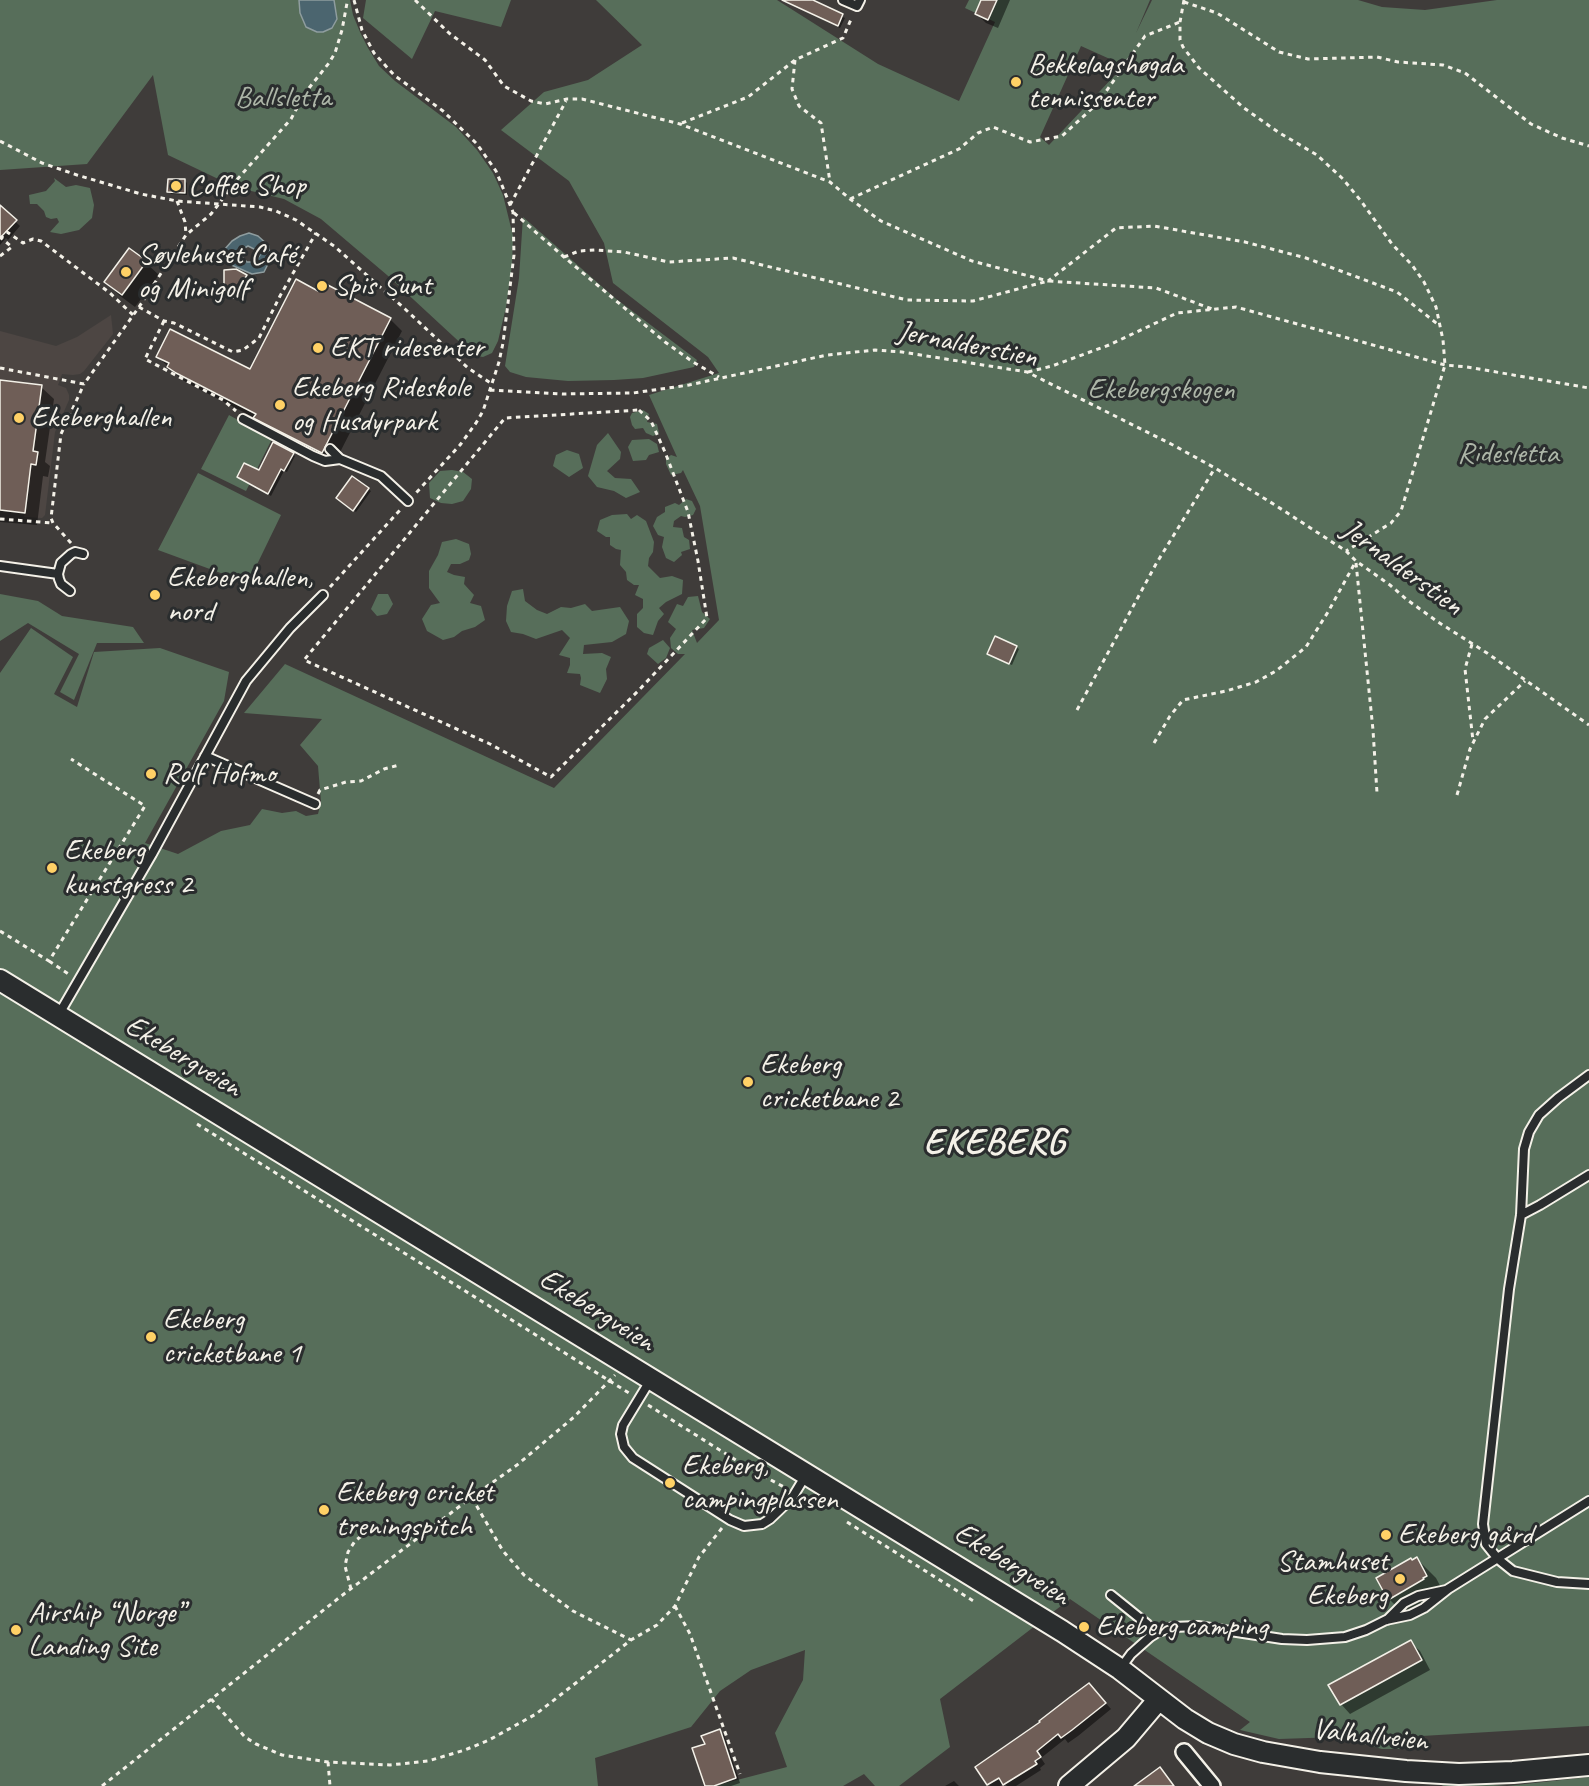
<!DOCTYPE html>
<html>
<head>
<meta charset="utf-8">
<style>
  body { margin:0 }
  canvas { display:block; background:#3f3c3a }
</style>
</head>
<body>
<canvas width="1589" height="1786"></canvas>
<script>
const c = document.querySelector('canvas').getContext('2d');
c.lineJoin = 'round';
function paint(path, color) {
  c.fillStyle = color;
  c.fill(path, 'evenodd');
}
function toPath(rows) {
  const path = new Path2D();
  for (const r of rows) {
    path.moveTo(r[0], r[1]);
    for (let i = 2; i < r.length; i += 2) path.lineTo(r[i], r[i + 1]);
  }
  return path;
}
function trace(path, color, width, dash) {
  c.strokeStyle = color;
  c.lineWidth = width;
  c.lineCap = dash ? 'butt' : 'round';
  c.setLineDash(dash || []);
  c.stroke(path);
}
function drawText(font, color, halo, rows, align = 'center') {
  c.font = font + ' Caveat,sans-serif';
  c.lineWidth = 6;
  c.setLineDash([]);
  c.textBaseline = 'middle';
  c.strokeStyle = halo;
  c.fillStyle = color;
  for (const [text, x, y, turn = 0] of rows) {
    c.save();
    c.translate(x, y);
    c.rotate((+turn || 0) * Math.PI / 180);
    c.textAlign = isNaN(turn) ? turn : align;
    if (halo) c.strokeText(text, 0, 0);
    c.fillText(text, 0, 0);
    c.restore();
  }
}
const built = toPath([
  [111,315,113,334,84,371,80,374,73,375,62,374,58,385,66,388,69,395,69,400,55,432,45,515,42,518,24,517,31,464,36,464,38,452,33,451,42,385,0,380,0,331,56,346,77,337]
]);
const green = toPath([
  [0,0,350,0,353,15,360,32,368,48,379,66,395,81,456,127,477,150,493,173,503,195,513,236,512,265,506,307,498,341,492,353,483,357,477,356,467,349,387,275,321,219,284,199,235,187,168,155,153,75,87,164,0,170],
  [366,0,511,0,501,27,435,11,412,59,363,18],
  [596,0,777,0,878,64,959,101,995,22,965,8,969,0,1150,0,1136,33,1152,0,1358,0,1382,7,1425,10,1497,0,1589,0,1589,1726,1405,1737,1402,1749,1382,1749,1338,1737,1279,1739,1240,1730,1250,1722,1070,1599,940,1699,950,1747,899,1786,875,1786,864,1774,843,1786,714,1786,787,1767,775,1733,803,1680,805,1650,751,1670,720,1691,691,1727,595,1758,598,1786,0,1786,0,673,31,628,73,657,54,694,77,707,94,652,160,648,229,672,224,701,145,843,178,854,221,831,250,825,262,809,282,813,296,811,306,816,318,814,321,802,318,766,300,745,322,719,244,713,285,664,554,788,685,654,678,654,671,648,670,638,676,629,668,622,677,604,683,606,688,597,698,596,702,612,710,619,704,628,692,630,697,643,719,620,700,506,683,470,681,473,671,475,666,464,666,459,671,455,677,457,649,395,719,373,708,357,613,283,604,243,569,181,501,130,544,92,588,80,642,45],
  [1081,46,1121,64,1117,73,1049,145,1040,137],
  [54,178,66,187,76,185,90,188,94,205,92,218,79,230,61,234,50,232,59,222,57,218,51,219,46,217,44,211,37,204,30,204,29,195,46,191,55,181],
  [523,217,615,298,697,360,694,367,643,378,614,380,568,381,526,377,510,372,505,366,519,278],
  [643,410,649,414,647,422,657,424,659,433,653,436,646,433,643,428,635,429,632,425,630,417,632,413],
  [229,415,272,439,246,491,201,469],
  [608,433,621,452,620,459,607,471,615,478,631,479,640,492,626,498,614,491,597,487,588,476,597,445],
  [649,439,657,444,659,452,649,455,646,460,633,461,628,447,632,440],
  [567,450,579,454,583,468,569,477,553,466,556,455],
  [452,470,463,472,472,479,471,489,463,501,452,504,441,503,430,498,429,483,440,471],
  [198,473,281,515,248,583,158,550],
  [686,499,692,501,696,509,693,515,685,517,681,516,674,521,673,527,682,528,684,537,689,540,690,549,681,552,682,555,674,562,666,558,662,547,664,537,658,535,653,526,657,517,665,512,665,507,675,503,679,505],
  [627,514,631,519,637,515,646,521,654,542,653,552,649,558,648,566,660,578,672,576,683,580,682,594,666,602,659,608,664,614,658,621,653,635,644,633,637,627,637,614,643,608,643,599,635,595,639,585,634,585,627,580,626,572,620,565,621,550,616,549,610,545,610,537,606,537,597,531,600,520,612,515],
  [456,539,469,544,471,554,469,560,460,564,451,564,447,572,454,575,465,577,464,584,474,595,470,603,481,606,485,620,475,627,462,631,454,637,443,640,427,631,422,619,431,605,440,603,429,588,429,571,438,555,442,542],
  [523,589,525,601,537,610,547,614,561,607,571,608,585,604,592,611,620,607,629,621,626,634,612,642,584,645,583,654,602,653,611,657,606,669,607,679,600,693,580,685,581,678,580,674,567,673,570,665,570,658,559,655,570,638,562,630,536,639,523,634,511,632,506,621,507,606,512,591],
  [0,594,38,601,62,616,133,627,144,643,97,643,74,700,60,692,79,654,28,623,0,641],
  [378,594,388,594,393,604,387,614,377,616,371,609],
  [663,640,670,648,666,658,658,664,647,654,649,648],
  [1589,1777,1589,1786,1443,1786,1438,1781,1507,1786]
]);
const water = toPath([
  [299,0,334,0,337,19,332,28,323,32,317,32,306,27,300,13,299,0],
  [249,233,258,236,269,246,270,260,264,272,252,274,245,271,227,263,222,257,224,250,232,241,240,236,249,233],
  [248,246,256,250,260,255,255,262,247,262,239,254,241,250,248,246]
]);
const shadow = toPath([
  [790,0,810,0,845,18,840,28,805,11],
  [983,0,1010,0,998,28,986,23,977,14],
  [185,181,187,183,187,195,171,194,169,191],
  [0,207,20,226,8,240,6,238,0,245],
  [130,250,146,263,159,275,135,307,119,295,106,282],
  [246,276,248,279,236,299,226,284],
  [318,293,390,319,402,331,334,464,267,429,257,419,189,384,181,379,158,357,250,371],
  [0,381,41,387,54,399,45,462,50,466,48,477,43,476,37,525,0,522],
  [293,454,295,456,287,472,284,471,271,496,241,479,260,472],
  [368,489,371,491,356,512,340,501],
  [1016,647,1019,649,1012,665,991,656],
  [1417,1559,1436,1578,1445,1595,1408,1618,1389,1599,1413,1561],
  [1410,1642,1420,1651,1430,1670,1350,1714,1341,1704],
  [1095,1691,1111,1709,1078,1736,1068,1743,1065,1739,1041,1758,1045,1764,1040,1768,1041,1770,1016,1786,1007,1786,1004,1783,1000,1786,990,1786,988,1784,977,1767],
  [719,1731,724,1735,740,1783,731,1786,706,1786,706,1745],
  [954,1781,959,1786,945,1786]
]);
const building = toPath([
  [782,0,813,0,843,14,838,26,782,0],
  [981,0,997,0,988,20,975,14,981,0],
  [168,179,185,179,185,193,167,192,168,179],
  [0,205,17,220,0,238,0,205],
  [129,248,147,261,122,295,104,282,129,248],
  [236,269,247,275,233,298,224,285,224,270,236,269],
  [296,279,318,291,322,282,391,318,322,453,253,418,256,414,176,373,167,367,169,363,156,357,170,329,250,369,296,279],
  [0,380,42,385,33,451,38,452,36,465,31,464,25,513,0,510,0,380],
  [273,442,294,453,284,471,281,469,268,494,237,477,244,463,259,470,273,442],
  [352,476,369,488,353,511,336,498,352,476],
  [995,636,1017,646,1009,664,987,654,995,636],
  [1417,1557,1427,1576,1423,1578,1424,1579,1388,1600,1376,1578,1411,1558,1412,1560,1417,1557],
  [1411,1640,1422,1660,1340,1705,1328,1685,1411,1640],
  [1089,1683,1106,1703,1072,1730,1061,1738,1058,1734,1037,1751,1041,1757,1035,1761,1037,1764,1003,1785,999,1778,987,1785,975,1767,1040,1722,1039,1721,1070,1697,1089,1683],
  [720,1729,736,1778,714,1786,705,1786,692,1748,705,1744,701,1736,720,1729],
  [1160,1767,1174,1786,1134,1786,1160,1767]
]);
const path = toPath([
  [354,0,362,30,374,53,394,75,443,111,477,144,496,171,513,212,514,255,503,343,499,362,483,411,476,423,460,445,415,494],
  [415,0,449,33,485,60,504,86,531,101,545,104,567,99,582,99,680,124,830,182,850,199,881,221,972,261,1048,281,1116,228,1154,226,1245,242,1306,258,1397,292,1440,326],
  [1184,0,1180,22,1180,40,1183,47,1199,68,1244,108,1278,132,1317,155,1343,179,1361,201,1392,244,1412,265,1424,282,1436,307,1443,340,1445,365,1401,511,1391,523,1346,551],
  [1184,2,1217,13,1279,52,1308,59,1377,57,1398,62,1443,65,1465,73,1531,124,1562,138,1589,146],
  [795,60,792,89,799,106,821,123,830,182],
  [682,123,748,97,795,60,843,38,852,17],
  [0,141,42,163,77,175,141,194,177,201,260,207,276,211,296,220,334,246,405,309,468,368,492,384],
  [850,199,959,149,978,133,993,127,1030,142,1062,136,1098,103,1145,36,1180,22],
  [177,201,185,222,186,234],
  [510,205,566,101],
  [514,213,564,257,665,342,693,362,719,377],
  [0,239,7,232,23,243,33,239,41,241,110,293,133,315],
  [0,256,12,247,1,238],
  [564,257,579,251,595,250,624,252,669,262,733,258,907,300,973,301,1048,281,1156,288,1212,309],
  [139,307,164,321,174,323,233,352,243,350,259,338,280,296,316,233],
  [164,321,145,359,223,400,236,411],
  [0,368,84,384,139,307,186,235,211,214,218,205,234,183,291,119,305,93,329,63,335,53,342,30,347,3,349,0],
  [1028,372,1052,366,1109,345,1177,313,1236,307,1445,365,1467,367,1589,388],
  [490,390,562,394,633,393,689,385,827,355,875,350,902,352,1027,372,1173,445,1215,468,1275,505,1346,551,1356,561,1390,585,1406,599,1438,622,1487,653,1589,725],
  [639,410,651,421,665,452,688,512,698,561,707,618,638,691,551,777,490,744,304,660,505,418,639,410],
  [0,519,53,523],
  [71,543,53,523,51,518,61,434,84,384],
  [1356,563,1373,730,1377,793],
  [330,587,400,510],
  [1472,644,1465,669,1473,741],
  [1077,710,1156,564,1215,468],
  [1154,743,1170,716,1183,700,1226,691,1256,682,1276,671,1306,647,1328,612,1356,561],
  [318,794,320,790,346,782,361,781,384,769,399,765],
  [1457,795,1470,749,1485,719,1525,681],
  [0,931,49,961,145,806,71,759],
  [49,961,70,975],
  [197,1124,629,1393],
  [648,1405,750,1469,786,1488],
  [472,1498,503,1551,524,1575,573,1611,631,1640],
  [805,1498,818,1504],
  [847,1522,975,1602],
  [351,1589,345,1566,348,1552,355,1541,364,1534,379,1529,396,1531,415,1541],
  [675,1606,690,1634,740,1774],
  [211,1699,245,1737,256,1744,282,1755,328,1762,390,1765,428,1761,465,1750,489,1740,536,1714,631,1640,657,1625,675,1606,699,1557,722,1528],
  [328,1762,330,1786],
  [102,1786,340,1597,472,1497,517,1465,574,1417,615,1375]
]);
const service = toPath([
  [843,0,857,6,860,0],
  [243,419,313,456,325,461,340,459],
  [330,449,340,459,381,476,408,501],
  [0,566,58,574],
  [70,591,61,584,59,579,58,574,61,563,71,554,75,552,83,554],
  [205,756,315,804],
  [59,1014,152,854,246,681,290,628,323,595],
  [1589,1075,1558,1098,1539,1115,1529,1132,1524,1149,1521,1215,1509,1289,1483,1524,1486,1544,1498,1559,1513,1571,1557,1582,1589,1584],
  [1521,1215,1540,1205,1589,1175],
  [651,1379,623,1425,621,1434,624,1447,633,1458,730,1520,744,1526,762,1524,770,1519,792,1498,806,1475],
  [1111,1595,1147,1624,1154,1634],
  [1387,1620,1404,1603,1418,1596,1446,1590],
  [1120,1669,1131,1654,1150,1637,1158,1632,1173,1627,1198,1626,1282,1639,1307,1640,1345,1637,1366,1630,1386,1620,1410,1615,1424,1608,1448,1589,1589,1501]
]);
const minor = toPath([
  [1184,1752,1212,1786]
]);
const tertiary = toPath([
  [0,980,1062,1631,1120,1669,1185,1719,1208,1733,1234,1744,1263,1752,1320,1762,1406,1771,1459,1774,1513,1772,1589,1765],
  [1069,1786,1126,1738,1159,1699]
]);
const markers = [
  [1016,82,6,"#ffd166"],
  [176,186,6,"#ffd166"],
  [126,272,6,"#ffd166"],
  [322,286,6,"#ffd166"],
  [318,348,6,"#ffd166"],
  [280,405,6,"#ffd166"],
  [19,418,6,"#ffd166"],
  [155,595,6,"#ffd166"],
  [151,774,6,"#ffd166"],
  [52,868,6,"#ffd166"],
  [748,1082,6,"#ffd166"],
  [151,1337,6,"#ffd166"],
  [670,1483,6,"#ffd166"],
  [324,1510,6,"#ffd166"],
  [1386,1535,6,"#ffd166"],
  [1400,1579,6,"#ffd166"],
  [1084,1627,6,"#ffd166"],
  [16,1630,6,"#ffd166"]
];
const poiNames = [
  ["Bekkelagshøgda",1028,65],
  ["tennissenter",1028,99],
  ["Coffee Shop",188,186],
  ["Søylehuset Café",138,255],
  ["og Minigolf",138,289],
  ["Spis Sunt",334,286],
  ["EKT ridesenter",330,348],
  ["Ekeberg Rideskole",292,388],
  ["og Husdyrpark",292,422],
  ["Ekeberghallen",31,418],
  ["Ekeberghallen,",167,578],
  ["nord",167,612],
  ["Rolf Hofmo",163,774],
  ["Ekeberg",64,851],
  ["kunstgress 2",64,885],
  ["Ekeberg",760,1065],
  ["cricketbane 2",760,1099],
  ["Ekeberg",163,1320],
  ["cricketbane 1",163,1354],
  ["Ekeberg,",682,1466],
  ["campingplassen",682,1500],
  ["Ekeberg cricket",336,1493],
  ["treningspitch",336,1527],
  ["Ekeberg gård",1398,1535],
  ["Stamhuset",1388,1562,"right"],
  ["Ekeberg",1388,1596,"right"],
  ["Airship “Norge”",28,1613],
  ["Landing Site",28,1647],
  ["Ekeberg camping",1096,1627]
];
const parkNames = [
  ["Ballsletta",283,98],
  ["Ekebergskogen",1161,390],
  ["Ridesletta",1508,454]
];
const streetNames = [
  ["Jernalderstien",967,345,11],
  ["Jernalderstien",1402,568,36],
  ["Ekebergveien",183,1057,31],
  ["Ekebergveien",597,1311,32],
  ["Ekebergveien",1012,1565,32],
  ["Valhallveien",1370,1736,6]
];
const districtNames = [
  ["EKEBERG",995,1144]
];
paint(built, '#4d4643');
paint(green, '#576e5a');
paint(water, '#4b656f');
trace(water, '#8f9d9f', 1.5);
paint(shadow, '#0007');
paint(building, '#6f5e57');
trace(building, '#f4f1e8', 1.5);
trace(service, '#f4f1e8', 12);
trace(minor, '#f4f1e8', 20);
trace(tertiary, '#f4f1e8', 24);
trace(path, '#f4f1e8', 3, [4.5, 4.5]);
trace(service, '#2a2d2e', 8);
trace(minor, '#2a2d2e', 15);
trace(tertiary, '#2a2d2e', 20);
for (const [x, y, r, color] of markers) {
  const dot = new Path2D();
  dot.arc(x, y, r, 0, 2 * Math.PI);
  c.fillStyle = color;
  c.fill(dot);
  trace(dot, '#2a2d2e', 2);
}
drawText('30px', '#f4f1e8', '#2a2d2e', poiNames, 'left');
drawText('30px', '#adb6a8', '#2a2d2e', parkNames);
drawText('30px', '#f4f1e8', '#2a2d2e', streetNames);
c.letterSpacing = '1.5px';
drawText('bold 36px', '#f4f1e8', '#2a2d2e', districtNames);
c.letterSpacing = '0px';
</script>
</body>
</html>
